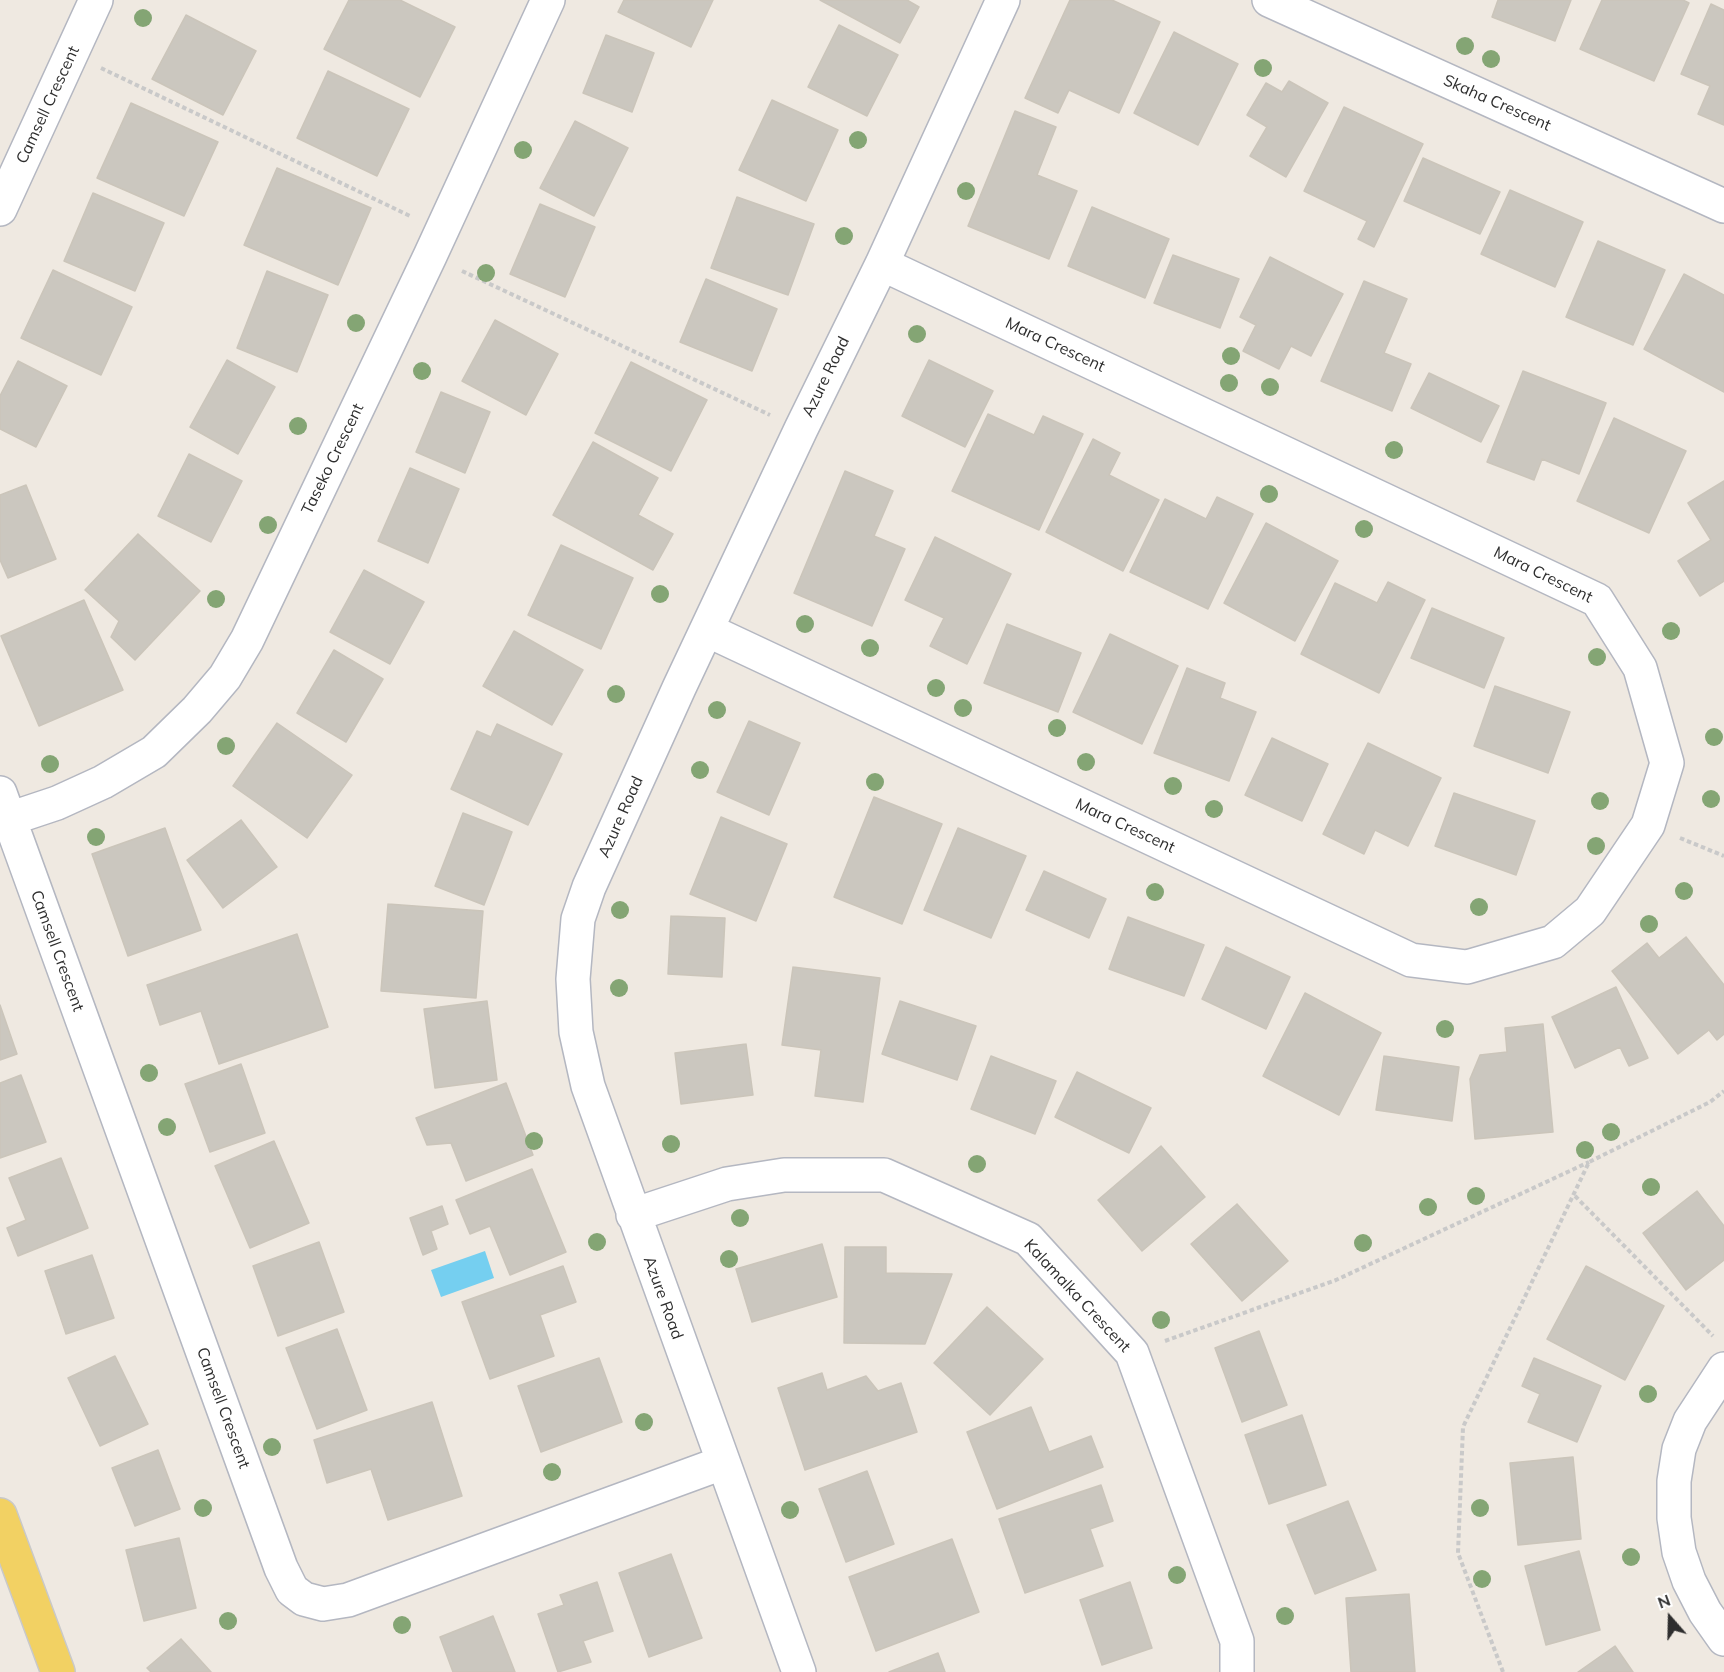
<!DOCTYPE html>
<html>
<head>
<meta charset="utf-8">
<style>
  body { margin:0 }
  #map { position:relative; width:1724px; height:1672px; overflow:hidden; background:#efe9e1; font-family:Mulish,sans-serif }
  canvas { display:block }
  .north { position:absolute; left:1640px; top:1588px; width:60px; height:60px; -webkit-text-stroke:4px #fff; paint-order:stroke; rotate:340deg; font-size:16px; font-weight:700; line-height:24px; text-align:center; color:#2e2e2e }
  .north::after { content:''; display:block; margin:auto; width:21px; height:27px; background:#2e2e2e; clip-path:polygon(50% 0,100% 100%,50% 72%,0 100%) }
</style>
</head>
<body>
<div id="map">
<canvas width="1724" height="1672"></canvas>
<div class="north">N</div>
</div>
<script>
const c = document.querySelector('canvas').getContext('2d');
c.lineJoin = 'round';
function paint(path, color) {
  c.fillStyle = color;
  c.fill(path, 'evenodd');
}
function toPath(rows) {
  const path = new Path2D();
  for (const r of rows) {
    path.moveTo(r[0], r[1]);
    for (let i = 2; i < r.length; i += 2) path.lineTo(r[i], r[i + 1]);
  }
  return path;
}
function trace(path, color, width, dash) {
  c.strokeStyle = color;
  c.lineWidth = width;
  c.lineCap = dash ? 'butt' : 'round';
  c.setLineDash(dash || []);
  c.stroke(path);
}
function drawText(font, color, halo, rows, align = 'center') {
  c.font = font + ' Mulish,sans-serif';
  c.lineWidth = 6;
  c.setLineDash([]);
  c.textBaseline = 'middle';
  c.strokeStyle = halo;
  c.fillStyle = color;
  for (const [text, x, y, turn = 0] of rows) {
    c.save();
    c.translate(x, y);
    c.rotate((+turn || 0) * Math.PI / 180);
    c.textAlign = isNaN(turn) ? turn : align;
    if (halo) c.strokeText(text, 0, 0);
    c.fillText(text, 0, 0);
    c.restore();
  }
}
const water = toPath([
  [485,1251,494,1278,441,1297,431,1270]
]);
const building = toPath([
  [349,0,400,0,455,27,420,97,324,49,349,0],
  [624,0,713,0,691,47,618,12,624,0],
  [820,0,907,0,919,7,900,43,820,0],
  [1070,0,1112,0,1160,22,1119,113,1069,90,1058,113,1025,98,1070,0],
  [1498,0,1571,0,1555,41,1492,17,1498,0],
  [1602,0,1683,0,1689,3,1654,81,1580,49,1602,0],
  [1711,4,1724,10,1724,125,1698,114,1710,86,1681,74,1711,4],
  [186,15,256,51,223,115,152,79,186,15],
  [839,25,898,55,867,116,808,87,839,25],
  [1174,32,1238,64,1198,145,1134,113,1174,32],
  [606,35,654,53,632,112,583,93,606,35],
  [328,71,409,109,377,176,297,138,328,71],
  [1289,81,1328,103,1286,177,1250,156,1267,127,1247,115,1266,83,1282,92,1289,81],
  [772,100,838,130,806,201,739,170,772,100],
  [131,103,218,142,184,216,97,178,131,103],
  [1344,107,1423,144,1374,247,1358,239,1367,221,1304,191,1344,107],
  [1015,111,1056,127,1037,175,1077,191,1049,259,968,226,1015,111],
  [575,121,628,148,594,216,540,188,575,121],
  [1423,158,1500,192,1480,234,1404,201,1423,158],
  [277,168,371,208,338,285,244,245,277,168],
  [1510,190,1583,222,1555,287,1481,254,1510,190],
  [93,193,164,223,135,291,64,261,93,193],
  [737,197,814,224,788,295,711,268,737,197],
  [540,204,595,227,565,297,510,274,540,204],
  [1092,207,1169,239,1145,298,1068,266,1092,207],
  [1598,241,1665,270,1633,345,1566,317,1598,241],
  [1173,255,1239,279,1220,328,1154,303,1173,255],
  [1270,257,1343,294,1311,356,1291,346,1279,369,1243,351,1256,325,1240,317,1270,257],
  [53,270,132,307,101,375,21,338,53,270],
  [267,271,328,295,297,372,237,348,267,271],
  [1684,274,1724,295,1724,392,1644,349,1684,274],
  [706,279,777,309,752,371,680,342,706,279],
  [1364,281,1407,299,1384,353,1411,364,1392,411,1321,381,1364,281],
  [495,320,558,354,526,415,462,381,495,320],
  [227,360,275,387,238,454,190,427,227,360],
  [929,360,993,391,965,447,902,416,929,360],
  [18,361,67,386,36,447,0,429,0,396,18,361],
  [631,362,707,400,671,471,595,433,631,362],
  [1523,371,1606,403,1579,474,1542,459,1534,480,1487,462,1523,371],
  [1429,373,1499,406,1481,442,1411,408,1429,373],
  [441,392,490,412,465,473,416,452,441,392],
  [988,414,1034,435,1043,416,1083,434,1039,530,952,491,988,414],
  [1614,418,1686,451,1649,533,1577,501,1614,418],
  [1093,439,1120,453,1109,475,1159,500,1123,571,1046,532,1093,439],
  [593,442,658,478,638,515,673,534,653,570,553,515,593,442],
  [189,454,242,481,211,542,158,516,189,454],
  [410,468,459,489,428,563,378,541,410,468],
  [845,471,893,491,874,536,905,549,872,626,794,593,845,471],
  [1724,481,1724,581,1700,596,1678,561,1711,540,1688,503,1724,481],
  [26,485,56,559,8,578,0,560,0,495,26,485],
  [1217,497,1253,514,1208,609,1130,572,1165,499,1206,519,1217,497],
  [1266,523,1338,561,1295,641,1224,603,1266,523],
  [138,534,200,591,135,660,111,637,119,621,85,590,138,534],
  [935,537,1011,574,967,664,930,646,944,618,905,600,935,537],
  [561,545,633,578,601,649,528,615,561,545],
  [364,570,424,602,390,664,330,632,364,570],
  [1388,582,1425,600,1379,693,1301,654,1335,583,1377,603,1388,582],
  [84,600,123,690,39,726,1,636,84,600],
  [1432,608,1504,638,1484,688,1411,658,1432,608],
  [1007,624,1081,653,1058,712,984,683,1007,624],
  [514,631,583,670,552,725,483,686,514,631],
  [1110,634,1178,666,1142,744,1073,712,1110,634],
  [334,650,383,679,346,742,297,713,334,650],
  [1187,668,1225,683,1220,698,1256,712,1229,781,1154,753,1187,668],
  [1495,686,1570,712,1548,773,1474,746,1495,686],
  [749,721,800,743,769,815,717,792,749,721],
  [277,723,352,775,307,838,233,786,277,723],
  [497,724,562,754,528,825,451,789,477,731,491,737,497,724],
  [1272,738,1328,764,1302,821,1245,795,1272,738],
  [1368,743,1441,778,1408,846,1375,830,1364,854,1323,834,1368,743],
  [1454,793,1535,821,1516,875,1435,846,1454,793],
  [874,797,942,824,902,924,834,897,874,797],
  [463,813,512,832,484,905,435,886,463,813],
  [721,817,787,844,756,921,690,894,721,817],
  [241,820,277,867,223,908,187,860,241,820],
  [165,828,201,930,128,956,92,854,165,828],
  [958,828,1026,856,991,938,924,910,958,828],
  [1044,871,1106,899,1089,938,1026,910,1044,871],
  [388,904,483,911,476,998,381,991,388,904],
  [671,916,725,918,722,977,668,974,671,916],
  [1128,917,1204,945,1184,996,1109,969,1128,917],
  [297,934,328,1027,219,1064,201,1011,160,1025,147,985,297,934],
  [1686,937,1724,985,1724,1034,1717,1040,1709,1030,1678,1054,1612,971,1647,943,1659,958,1686,937],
  [1226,947,1290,977,1266,1029,1202,999,1226,947],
  [793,967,880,978,863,1102,815,1096,821,1050,782,1045,793,967],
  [1616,987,1648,1058,1629,1066,1620,1047,1575,1068,1552,1017,1616,987],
  [1305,993,1381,1033,1339,1115,1263,1076,1305,993],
  [487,1001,497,1080,435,1088,424,1009,487,1001],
  [900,1001,976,1026,957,1080,882,1054,900,1001],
  [0,1005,17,1054,0,1060,0,1005],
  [1543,1024,1553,1132,1475,1139,1470,1079,1480,1055,1507,1052,1505,1028,1543,1024],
  [746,1044,753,1095,681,1104,675,1053,746,1044],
  [991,1056,1056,1081,1035,1134,971,1109,991,1056],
  [1384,1056,1459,1067,1452,1121,1376,1110,1384,1056],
  [241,1064,265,1133,210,1152,185,1084,241,1064],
  [1077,1072,1151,1108,1129,1153,1055,1117,1077,1072],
  [21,1075,46,1142,0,1158,0,1083,21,1075],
  [506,1083,533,1155,466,1181,451,1143,427,1145,416,1118,506,1083],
  [274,1141,309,1223,250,1248,215,1166,274,1141],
  [1161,1146,1205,1197,1142,1251,1098,1200,1161,1146],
  [61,1158,88,1228,18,1256,7,1228,26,1220,9,1178,61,1158],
  [532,1169,566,1252,510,1275,490,1226,470,1234,456,1200,532,1169],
  [1697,1191,1724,1226,1724,1260,1686,1290,1643,1233,1697,1191],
  [1237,1204,1288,1261,1242,1301,1191,1244,1237,1204],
  [442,1206,448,1224,431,1231,437,1249,423,1255,410,1218,442,1206],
  [319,1242,344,1312,278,1336,253,1266,319,1242],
  [822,1244,837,1297,752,1322,736,1269,822,1244],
  [845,1247,886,1247,886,1273,952,1274,925,1344,844,1343,845,1247],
  [92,1255,114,1318,66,1334,45,1271,92,1255],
  [563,1266,576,1302,540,1315,554,1356,490,1379,462,1302,563,1266],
  [1586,1266,1664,1306,1625,1380,1547,1339,1586,1266],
  [987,1307,1043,1359,990,1415,934,1363,987,1307],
  [337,1329,367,1410,317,1429,286,1348,337,1329],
  [1259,1331,1287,1405,1242,1422,1215,1348,1259,1331],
  [115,1356,148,1424,100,1446,68,1378,115,1356],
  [599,1358,622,1422,541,1452,518,1386,599,1358],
  [1534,1358,1601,1386,1577,1442,1528,1422,1540,1394,1522,1386,1534,1358],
  [822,1373,827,1390,866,1376,878,1391,901,1383,917,1432,805,1470,778,1388,822,1373],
  [432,1402,462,1496,388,1520,371,1469,327,1483,314,1440,432,1402],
  [1031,1407,1049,1452,1091,1436,1103,1467,997,1509,967,1432,1031,1407],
  [1302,1415,1326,1485,1269,1504,1245,1435,1302,1415],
  [158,1450,180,1509,135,1526,112,1468,158,1450],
  [1573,1457,1581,1539,1518,1545,1510,1463,1573,1457],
  [867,1471,894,1544,846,1562,819,1489,867,1471],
  [1101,1485,1113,1521,1090,1529,1103,1566,1025,1593,999,1519,1101,1485],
  [1348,1501,1376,1570,1315,1594,1287,1525,1348,1501],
  [179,1538,196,1608,144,1621,126,1550,179,1538],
  [952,1539,979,1612,876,1651,849,1577,952,1539],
  [1579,1551,1600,1630,1546,1645,1525,1566,1579,1551],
  [671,1554,702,1638,649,1657,619,1573,671,1554],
  [597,1582,613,1631,583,1641,591,1662,558,1672,538,1614,564,1605,560,1595,597,1582],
  [1130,1582,1152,1648,1102,1665,1080,1600,1130,1582],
  [1409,1594,1415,1672,1351,1672,1346,1598,1409,1594],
  [493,1616,515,1672,453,1672,440,1637,493,1616],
  [181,1639,211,1672,151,1672,147,1668,181,1639],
  [1615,1646,1633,1672,1578,1672,1615,1646],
  [938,1653,945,1672,889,1672,938,1653]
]);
const path = toPath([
  [101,68,410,216],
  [462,271,770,415],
  [1680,838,1724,856],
  [1575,1196,1713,1336],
  [1165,1341,1336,1280,1589,1162],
  [1503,1672,1458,1553,1463,1427,1589,1162,1710,1102,1724,1091]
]);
const minor = toPath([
  [1269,0,1724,206],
  [0,209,96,0],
  [707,630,1411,960,1467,967,1553,942,1590,911,1648,825,1667,763,1640,668,1597,600,882,264],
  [0,793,281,1568,292,1590,304,1599,323,1604,348,1600,722,1463],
  [9,819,57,803,103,782,154,752,197,710,225,677,247,640,430,256,548,0],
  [633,1215,727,1184,784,1175,884,1175,1028,1239,1132,1353,1237,1641,1237,1672],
  [1724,1369,1690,1421,1679,1449,1674,1481,1674,1518,1679,1552,1689,1581,1705,1612,1724,1639],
  [799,1672,588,1086,576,1032,573,979,578,919,589,887,679,688,801,429,882,264,1003,0]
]);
const major = toPath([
  [0,1515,58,1672]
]);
const trees = [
  [143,18],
  [1465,46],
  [1491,59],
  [1263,68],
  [858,140],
  [523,150],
  [966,191],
  [844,236],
  [486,273],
  [356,323],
  [917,334],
  [1231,356],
  [422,371],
  [1229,383],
  [1270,387],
  [298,426],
  [1394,450],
  [1269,494],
  [268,525],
  [1364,529],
  [660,594],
  [216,599],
  [805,624],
  [1671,631],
  [870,648],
  [1597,657],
  [936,688],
  [616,694],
  [963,708],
  [717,710],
  [1057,728],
  [1714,737],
  [226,746],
  [1086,762],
  [50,764],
  [700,770],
  [875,782],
  [1173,786],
  [1711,799],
  [1600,801],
  [1214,809],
  [96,837],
  [1596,846],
  [1684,891],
  [1155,892],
  [1479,907],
  [620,910],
  [1649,924],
  [619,988],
  [1445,1029],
  [149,1073],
  [167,1127],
  [1611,1132],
  [534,1141],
  [671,1144],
  [1585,1150],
  [977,1164],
  [1651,1187],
  [1476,1196],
  [1428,1207],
  [740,1218],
  [597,1242],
  [1363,1243],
  [729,1259],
  [1161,1320],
  [1648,1394],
  [644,1422],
  [272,1447],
  [552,1472],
  [203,1508],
  [1480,1508],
  [790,1510],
  [1631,1557],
  [1177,1575],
  [1482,1579],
  [1285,1616],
  [228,1621],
  [402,1625]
];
const streetNames = [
  ["Skaha Crescent",1497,103,24],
  ["Camsell Crescent",48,105,-65],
  ["Mara Crescent",1055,345,25],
  ["Azure Road",826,377,-64],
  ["Taseko Crescent",333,459,-64],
  ["Mara Crescent",1543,575,26],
  ["Azure Road",621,817,-66],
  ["Mara Crescent",1125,826,25],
  ["Camsell Crescent",57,951,70],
  ["Kalamalka Crescent",1077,1296,47],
  ["Azure Road",663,1298,70],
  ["Camsell Crescent",223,1408,70]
];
paint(water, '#75cff0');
paint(building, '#cbc7bf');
trace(building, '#cbc5ba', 1.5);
trace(minor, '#b4b7c1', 36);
trace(major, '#c9c9c9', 36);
trace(path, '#c9c9c9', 4, [4.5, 3]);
trace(minor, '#fff', 33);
trace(major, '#f2d163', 33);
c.fillStyle = '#84a574';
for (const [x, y] of trees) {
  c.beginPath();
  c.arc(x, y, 9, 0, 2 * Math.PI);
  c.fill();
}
drawText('16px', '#2e2e2e', '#fff', streetNames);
</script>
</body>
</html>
